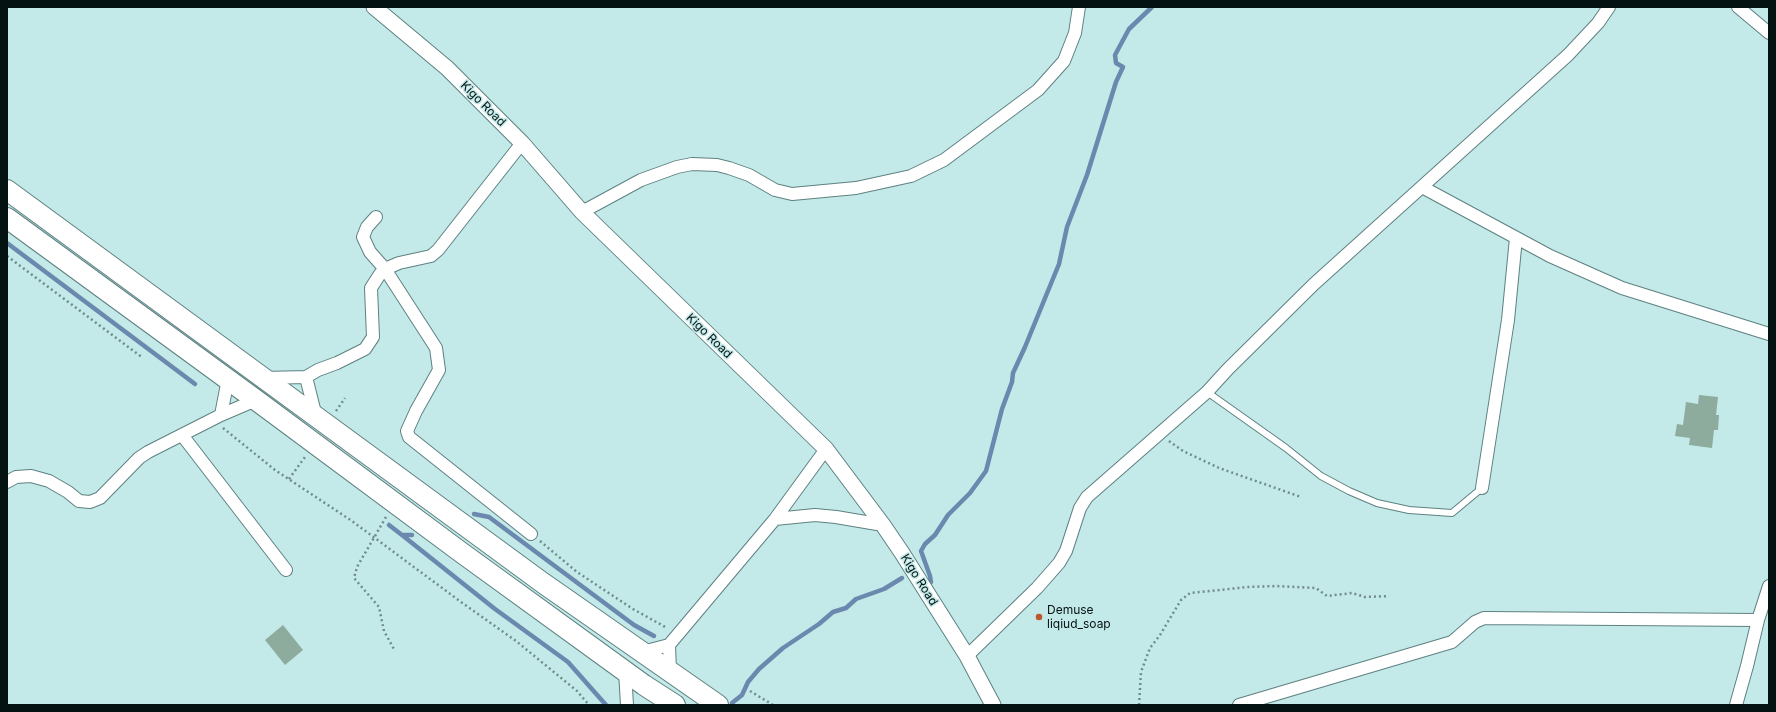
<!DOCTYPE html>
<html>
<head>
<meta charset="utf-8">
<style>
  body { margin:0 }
  #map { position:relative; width:1776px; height:712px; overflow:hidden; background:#c3e9e8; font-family:Inter,sans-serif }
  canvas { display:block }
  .frame { position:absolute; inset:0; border:8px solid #051212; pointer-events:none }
</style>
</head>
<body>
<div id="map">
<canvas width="1776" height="712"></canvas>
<div class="frame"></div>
</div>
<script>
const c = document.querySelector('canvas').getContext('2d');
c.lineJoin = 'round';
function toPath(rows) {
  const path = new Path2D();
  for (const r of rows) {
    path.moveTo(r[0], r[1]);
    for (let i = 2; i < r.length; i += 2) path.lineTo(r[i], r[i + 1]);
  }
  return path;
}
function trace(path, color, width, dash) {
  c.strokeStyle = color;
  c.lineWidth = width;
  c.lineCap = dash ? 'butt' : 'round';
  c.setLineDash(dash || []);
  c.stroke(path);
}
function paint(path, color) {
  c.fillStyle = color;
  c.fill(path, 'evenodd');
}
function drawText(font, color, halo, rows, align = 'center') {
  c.font = font + ' Inter,sans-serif';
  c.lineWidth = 3;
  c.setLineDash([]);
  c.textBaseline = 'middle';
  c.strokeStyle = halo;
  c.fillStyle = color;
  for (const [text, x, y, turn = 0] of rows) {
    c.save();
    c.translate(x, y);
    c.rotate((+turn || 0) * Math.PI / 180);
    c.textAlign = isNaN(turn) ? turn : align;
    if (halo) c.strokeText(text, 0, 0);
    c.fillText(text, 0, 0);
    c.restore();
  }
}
const stream = toPath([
  [7,243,195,384],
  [474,514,489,517,634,625,654,636],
  [389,525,402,535,412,535],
  [402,535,495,609,568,662,606,705],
  [927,585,931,582,930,576,921,551,925,544,935,535,948,515,970,493,986,471,1002,409,1012,382,1013,373,1025,347,1059,264,1067,227,1087,175,1116,82,1123,67,1116,63,1115,55,1129,29,1152,7],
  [732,703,742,695,748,682,759,669,783,648,819,624,833,612,846,608,856,599,884,589,902,578]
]);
const building = toPath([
  [1699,395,1718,397,1716,415,1719,415,1718,430,1714,430,1712,448,1689,445,1690,438,1675,436,1677,424,1683,425,1686,402,1698,404],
  [283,625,303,650,285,665,265,640]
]);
const path = toPath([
  [7,256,143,358],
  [336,411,345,398],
  [223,428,275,470,352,521,461,602,516,641,577,691,589,705],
  [1169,441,1183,451,1219,468,1301,497],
  [289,479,305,457],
  [386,517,357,567,354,578,379,607,384,631,395,651],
  [540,541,577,572,633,609,667,628],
  [750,691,773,705],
  [1139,705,1141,672,1150,648,1160,635,1181,600,1190,593,1248,587,1276,586,1316,588,1327,596,1352,593,1365,597,1389,596]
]);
const service = toPath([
  [1207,392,1286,448,1321,476,1349,491,1377,503,1409,510,1452,513,1482,488]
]);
const minor = toPath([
  [1738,7,1769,33],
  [1422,187,1550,256,1622,288,1769,334],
  [582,212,641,180,677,167,692,164,717,165,729,168,749,175,775,190,792,194,856,188,911,176,944,160,1038,90,1064,61,1075,33,1079,7],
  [376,217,367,227,363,237,370,252,385,269,436,348,439,370,416,411,407,431,409,437,531,534],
  [306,377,316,417],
  [264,378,306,377,318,370,337,363,365,349,373,337,371,288,380,274,385,269,399,263,431,256,438,250,522,143],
  [221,415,228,379],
  [182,435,286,570],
  [7,482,16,477,31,476,49,481,68,492,79,501,90,502,100,498,139,458,148,452,221,415,256,400],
  [1482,488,1508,320,1516,238],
  [775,519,815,515,836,517,883,525],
  [642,652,669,645],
  [967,656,1037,588,1059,563,1066,551,1080,508,1087,497,1207,392,1228,369,1314,284,1568,55,1598,23,1609,7],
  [625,671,627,705],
  [670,672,669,645,775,519,826,449],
  [1239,705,1452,642,1475,622,1484,618,1758,620],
  [1736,705,1747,666,1758,620,1769,586]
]);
const tertiary = toPath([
  [374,7,447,68,522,143,582,212,826,449,883,525,902,553,967,656,993,705]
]);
const trunk = toPath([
  [7,190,543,583,718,705],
  [7,218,256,400,462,553,644,685,675,705]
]);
const markers = [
  [1039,617,4,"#bd562b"]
];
const streetNames = [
  ["Kigo Road",483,104,45],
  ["Kigo Road",709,336,44],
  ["Kigo Road",919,580,58]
];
const poiNames = [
  ["Demuse",1047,610],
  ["liqiud_soap",1047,624]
];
trace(stream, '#6b88ae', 4.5);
paint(building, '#8eac9d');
trace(service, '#5e8181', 8);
trace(minor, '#5e8181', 14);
trace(tertiary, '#5e8181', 17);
trace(trunk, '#5e8181', 22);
trace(path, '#718c8b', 2.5, [2, 3]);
trace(service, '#fff', 6);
trace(minor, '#fff', 12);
trace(tertiary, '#fff', 15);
trace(trunk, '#fff', 20);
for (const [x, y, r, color] of markers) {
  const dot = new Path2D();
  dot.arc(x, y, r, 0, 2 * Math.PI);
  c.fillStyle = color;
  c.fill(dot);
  trace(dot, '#c3e9e8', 1.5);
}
drawText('12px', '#051212', '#c3e9e8', streetNames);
drawText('12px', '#051212', '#c3e9e8', poiNames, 'left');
</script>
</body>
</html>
